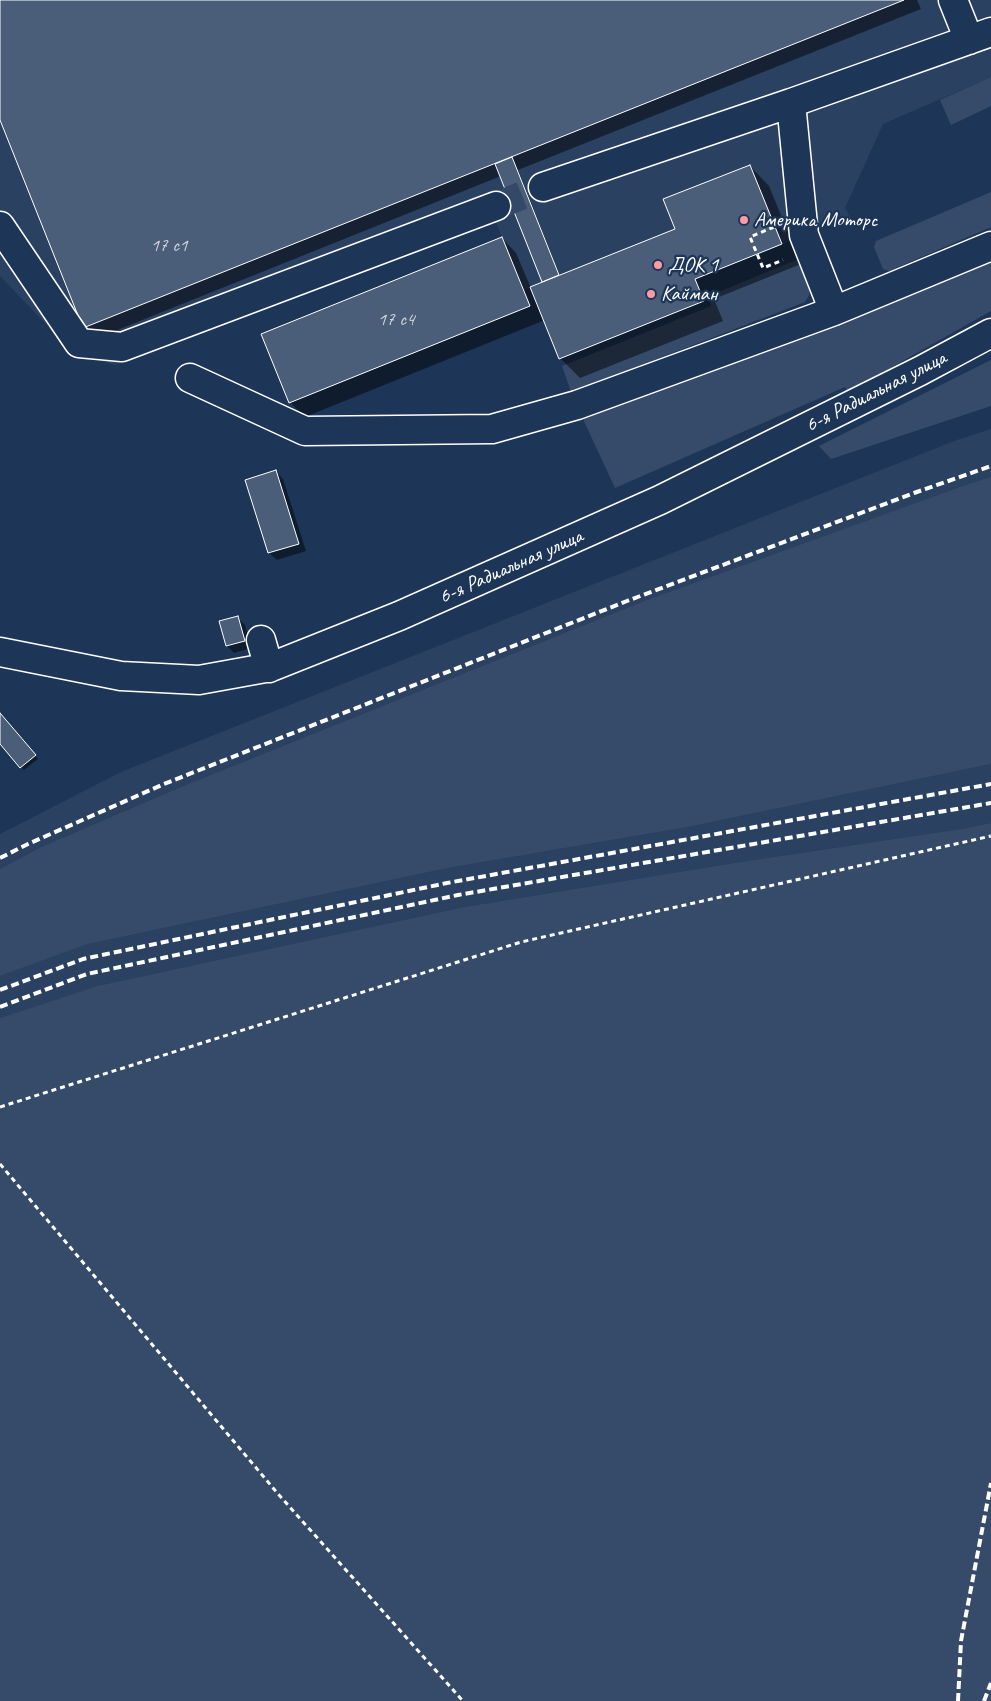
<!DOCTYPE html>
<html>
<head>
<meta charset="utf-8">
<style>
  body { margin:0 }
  canvas { display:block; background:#1d3557 }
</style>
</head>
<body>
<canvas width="991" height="1701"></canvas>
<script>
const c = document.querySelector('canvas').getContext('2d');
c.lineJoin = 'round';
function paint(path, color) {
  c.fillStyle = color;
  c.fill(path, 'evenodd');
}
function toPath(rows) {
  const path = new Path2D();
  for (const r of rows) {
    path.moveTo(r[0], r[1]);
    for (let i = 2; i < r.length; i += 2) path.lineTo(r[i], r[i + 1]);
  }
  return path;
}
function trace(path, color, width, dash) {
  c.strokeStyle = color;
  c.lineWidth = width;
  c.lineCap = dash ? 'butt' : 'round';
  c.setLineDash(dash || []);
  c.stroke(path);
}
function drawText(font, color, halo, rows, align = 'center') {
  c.font = font + ' Caveat,sans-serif';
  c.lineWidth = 4.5;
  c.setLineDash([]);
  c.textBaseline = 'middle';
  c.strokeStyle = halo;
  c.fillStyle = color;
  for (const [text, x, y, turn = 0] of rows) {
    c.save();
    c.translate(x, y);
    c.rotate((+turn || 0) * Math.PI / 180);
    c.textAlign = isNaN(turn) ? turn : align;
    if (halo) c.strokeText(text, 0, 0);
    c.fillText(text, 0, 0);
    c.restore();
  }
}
const built = toPath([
  [0,0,991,0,991,77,883,124,845,208,850,217,695,279,704,301,559,359,530,287,524,290,495,220,115,365,76,353,64,343,0,276],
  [991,429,991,477,965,485,644,601,183,786,41,847,0,869,0,834,121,772,954,441],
  [991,764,991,823,961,829,740,862,464,907,97,986,0,1018,0,976,88,944,448,868,688,827]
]);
const green = toPath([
  [991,77,991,106,951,125,940,100],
  [991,192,991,227,889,271,883,269,874,247,876,241],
  [801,258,811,286,809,295,805,302,571,392,562,366,711,306,709,296],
  [991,258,991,311,848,392,845,387,615,488,583,419,823,330],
  [991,360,991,406,831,459,819,446],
  [991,477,991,764,688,827,448,868,88,944,0,976,0,869,41,847,183,786,644,601,965,485],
  [991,823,991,1701,0,1701,0,1018,97,986,464,907,740,862,961,829]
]);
const shadow = toPath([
  [0,0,917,0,921,9,518,170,560,276,677,230,750,166,769,186,801,264,714,299,723,321,580,378,560,358,545,320,305,417,290,402,502,238,516,253,531,288,544,283,501,176,95,339,84,328,0,117],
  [275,471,283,479,306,551,277,560,269,553,247,481],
  [237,617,245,625,251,648,234,653,227,646],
  [0,714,38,759,24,770,0,742]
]);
const building = toPath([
  [0,0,904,0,83,328,0,120,0,0],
  [512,157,559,275,542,282,495,164,512,157],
  [750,165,782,244,695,279,704,301,559,359,530,287,675,229,663,199,750,165],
  [502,237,530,306,289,403,261,334,502,237],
  [276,470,299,544,268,553,245,480,276,470],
  [238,616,245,641,226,646,219,621,238,616],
  [0,713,36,755,20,768,0,744,0,713]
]);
const minorTunnel = toPath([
  [496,206,543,187]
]);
const path = toPath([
  [774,227,750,237,763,268,783,260],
  [0,1107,521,942,991,836],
  [0,1164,279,1495,463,1701]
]);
const minor = toPath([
  [953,0,969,40],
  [543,187,791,103],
  [0,226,79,343,122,347,496,206],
  [834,311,804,235,791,103,991,32],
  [190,378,305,431,492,429,577,405,834,311,991,246],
  [261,640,269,668],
  [0,652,121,676,199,680,271,667,399,616,660,500,920,371,991,333]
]);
const rail = toPath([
  [0,858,28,844,164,784,627,601,914,493,991,466],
  [0,990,83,959,447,883,991,784],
  [0,1007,87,974,458,895,991,803],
  [958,1701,961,1641,991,1483],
  [984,1701,991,1683]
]);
const markers = [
  [744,220,5,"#ff9aa2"],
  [658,265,5,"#ff9aa2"],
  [651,294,5,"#ff9aa2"]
];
const numberNames = [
  ["17 с1",169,246],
  ["17 с4",396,320]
];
const poiNames = [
  ["Америка Моторс",754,220],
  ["ДОК 1",668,265],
  ["Кайман",661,294]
];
const streetNames = [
  ["6-я Радиальная улица",876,392,-27],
  ["6-я Радиальная улица",511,567,-24]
];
paint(built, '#2a4161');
paint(green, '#364b69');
paint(shadow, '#0007');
paint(building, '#4a5d79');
trace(building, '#fff', 1);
trace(minorTunnel, '#344968', 28, [28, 14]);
trace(minor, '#fff', 31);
trace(path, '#fff', 3, [5, 4]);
trace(minor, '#1d3557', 28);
trace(rail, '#fff', 4, [8, 4]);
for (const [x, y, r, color] of markers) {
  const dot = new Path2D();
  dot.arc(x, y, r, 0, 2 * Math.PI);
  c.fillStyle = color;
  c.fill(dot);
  trace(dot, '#1d3557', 2);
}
drawText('19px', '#d2d6de', null, numberNames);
drawText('21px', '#fff', '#1d3557', poiNames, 'left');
drawText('21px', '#fff', '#1d3557', streetNames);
</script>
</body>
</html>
